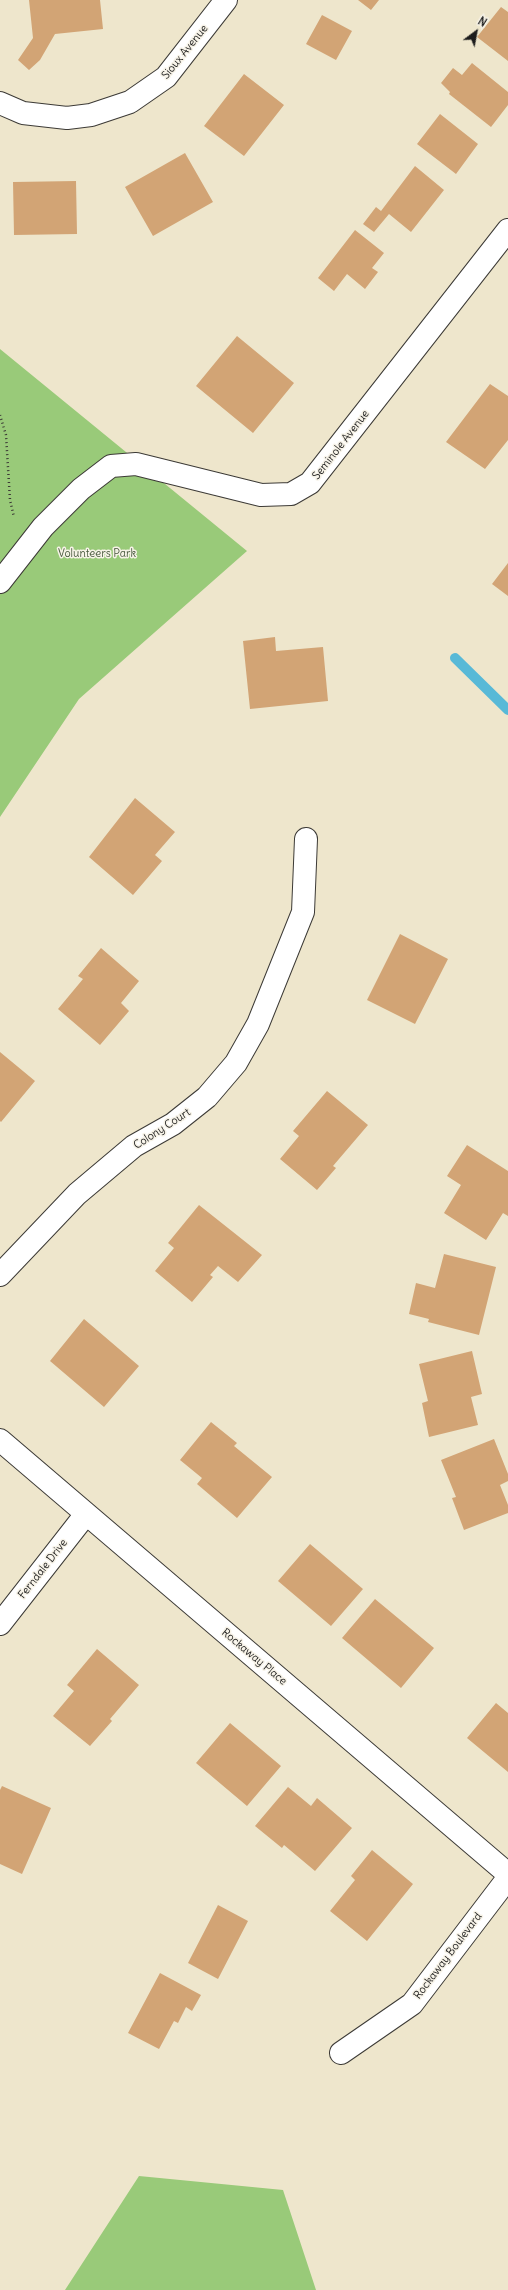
<!DOCTYPE html>
<html>
<head>
<meta charset="utf-8">
<style>
  body { margin:0 }
  #map { position:relative; width:508px; height:2290px; overflow:hidden; background:#eee6cc; font-family:Delius,sans-serif }
  canvas { display:block }
  .north { position:absolute; left:456px; top:12px; width:40px; height:40px; -webkit-text-stroke:3px #f7f3e8; paint-order:stroke; rotate:32deg; font-size:11px; font-weight:700; line-height:16px; text-align:center; color:#1c1c1c }
  .north::after { content:''; display:block; margin:auto; width:14px; height:18px; background:#1c1c1c; clip-path:polygon(50% 0,100% 100%,50% 72%,0 100%) }
</style>
</head>
<body>
<div id="map">
<canvas width="508" height="2290"></canvas>
<div class="north">N</div>
</div>
<script>
const c = document.querySelector('canvas').getContext('2d');
c.lineJoin = 'round';
function paint(path, color) {
  c.fillStyle = color;
  c.fill(path, 'evenodd');
}
function toPath(rows) {
  const path = new Path2D();
  for (const r of rows) {
    path.moveTo(r[0], r[1]);
    for (let i = 2; i < r.length; i += 2) path.lineTo(r[i], r[i + 1]);
  }
  return path;
}
function trace(path, color, width, dash) {
  c.strokeStyle = color;
  c.lineWidth = width;
  c.lineCap = dash ? 'butt' : 'round';
  c.setLineDash(dash || []);
  c.stroke(path);
}
function drawText(font, color, halo, rows, align = 'center') {
  c.font = font + ' Delius,sans-serif';
  c.lineWidth = 3;
  c.setLineDash([]);
  c.textBaseline = 'middle';
  c.strokeStyle = halo;
  c.fillStyle = color;
  for (const [text, x, y, turn = 0] of rows) {
    c.save();
    c.translate(x, y);
    c.rotate((+turn || 0) * Math.PI / 180);
    c.textAlign = isNaN(turn) ? turn : align;
    if (halo) c.strokeText(text, 0, 0);
    c.fillText(text, 0, 0);
    c.restore();
  }
}
const green = toPath([
  [0,349,247,551,79,699,0,817],
  [139,2176,283,2190,316,2290,65,2290]
]);
const stream = toPath([
  [455,658,508,710]
]);
const building = toPath([
  [29,0,100,0,103,29,55,34,40,60,29,70,18,60,33,38],
  [358,0,379,0,371,10],
  [501,7,508,12,508,61,477,37],
  [322,15,352,31,336,60,306,44],
  [472,63,508,92,508,105,491,127,449,94,450,92,441,83,453,68,462,75],
  [244,74,284,105,244,156,204,126],
  [440,114,478,144,456,174,417,144],
  [185,153,213,202,153,236,125,187],
  [415,166,444,190,411,232,389,214,374,232,363,224,376,207,381,211],
  [76,181,77,234,14,235,13,182],
  [355,230,384,253,372,268,378,272,365,289,347,274,334,291,318,278],
  [237,336,294,383,253,433,196,386],
  [490,384,508,396,508,440,485,469,446,442],
  [508,563,508,596,492,584],
  [275,637,276,651,323,647,328,701,250,709,243,641],
  [135,798,175,832,155,855,162,861,133,895,89,857],
  [400,934,448,959,415,1024,367,1000],
  [101,948,139,981,121,1003,129,1011,100,1045,58,1009,83,979,78,976],
  [0,1052,35,1081,1,1122,0,1121],
  [327,1091,368,1125,333,1166,336,1168,317,1190,280,1159,299,1136,293,1131],
  [467,1145,508,1171,508,1216,503,1213,486,1240,444,1213,461,1185,447,1176],
  [199,1205,262,1255,238,1282,218,1266,210,1275,213,1277,192,1302,155,1271,174,1248,168,1243],
  [444,1254,496,1267,479,1335,428,1322,429,1319,409,1314,416,1283,435,1288],
  [84,1319,139,1366,104,1407,50,1361],
  [472,1351,482,1394,471,1397,478,1425,429,1437,422,1403,428,1401,419,1364],
  [211,1422,237,1443,234,1446,272,1477,237,1518,197,1484,202,1478,180,1460],
  [494,1439,508,1474,508,1481,500,1485,508,1505,508,1513,464,1530,452,1498,456,1497,441,1460],
  [310,1544,363,1589,331,1626,278,1581],
  [375,1599,434,1648,401,1688,342,1638],
  [97,1649,139,1685,110,1719,112,1721,90,1746,53,1716,74,1691,67,1685],
  [496,1703,508,1713,508,1772,467,1738],
  [230,1723,281,1766,247,1806,196,1763],
  [2,1786,51,1808,22,1874,0,1864,0,1790],
  [288,1787,311,1806,317,1798,352,1828,315,1871,284,1845,282,1848,255,1826],
  [372,1850,413,1884,367,1941,330,1911,355,1880,351,1876],
  [218,1905,248,1921,218,1979,188,1963],
  [160,1973,201,1995,192,2011,186,2007,178,2023,174,2021,159,2049,128,2033]
]);
const path = toPath([
  [0,415,6,435,10,500,14,517]
]);
const street = toPath([
  [0,103,23,113,67,118,91,115,130,102,166,77,226,0],
  [0,582,43,527,81,489,111,466,136,464,261,495,291,494,310,483,508,230],
  [0,1275,77,1194,134,1146,173,1124,207,1097,236,1063,258,1024,303,912,306,839],
  [0,1440,508,1874],
  [0,1624,86,1514],
  [341,2053,412,2004,508,1878]
]);
const streetNames = [
  ["Sioux Avenue",185,52,-51],
  ["Seminole Avenue",341,445,-52],
  ["Colony Court",162,1129,-33],
  ["Ferndale Drive",43,1569,-52],
  ["Rockaway Place",254,1657,40],
  ["Rockaway Boulevard",448,1956,-53]
];
const parkNames = [
  ["Volunteers Park",97,554]
];
paint(green, '#99ca79');
trace(stream, '#58b9d7', 10);
paint(building, '#d2a475');
trace(street, '#3c3a36', 24);
trace(path, '#3c3a36', 2.5, [1, 3]);
trace(street, '#fff', 22);
drawText('11px', '#1c1c1c', '#f7f3e8', streetNames);
drawText('11px', '#48593d', '#f7f3e8', parkNames);
</script>
</body>
</html>
